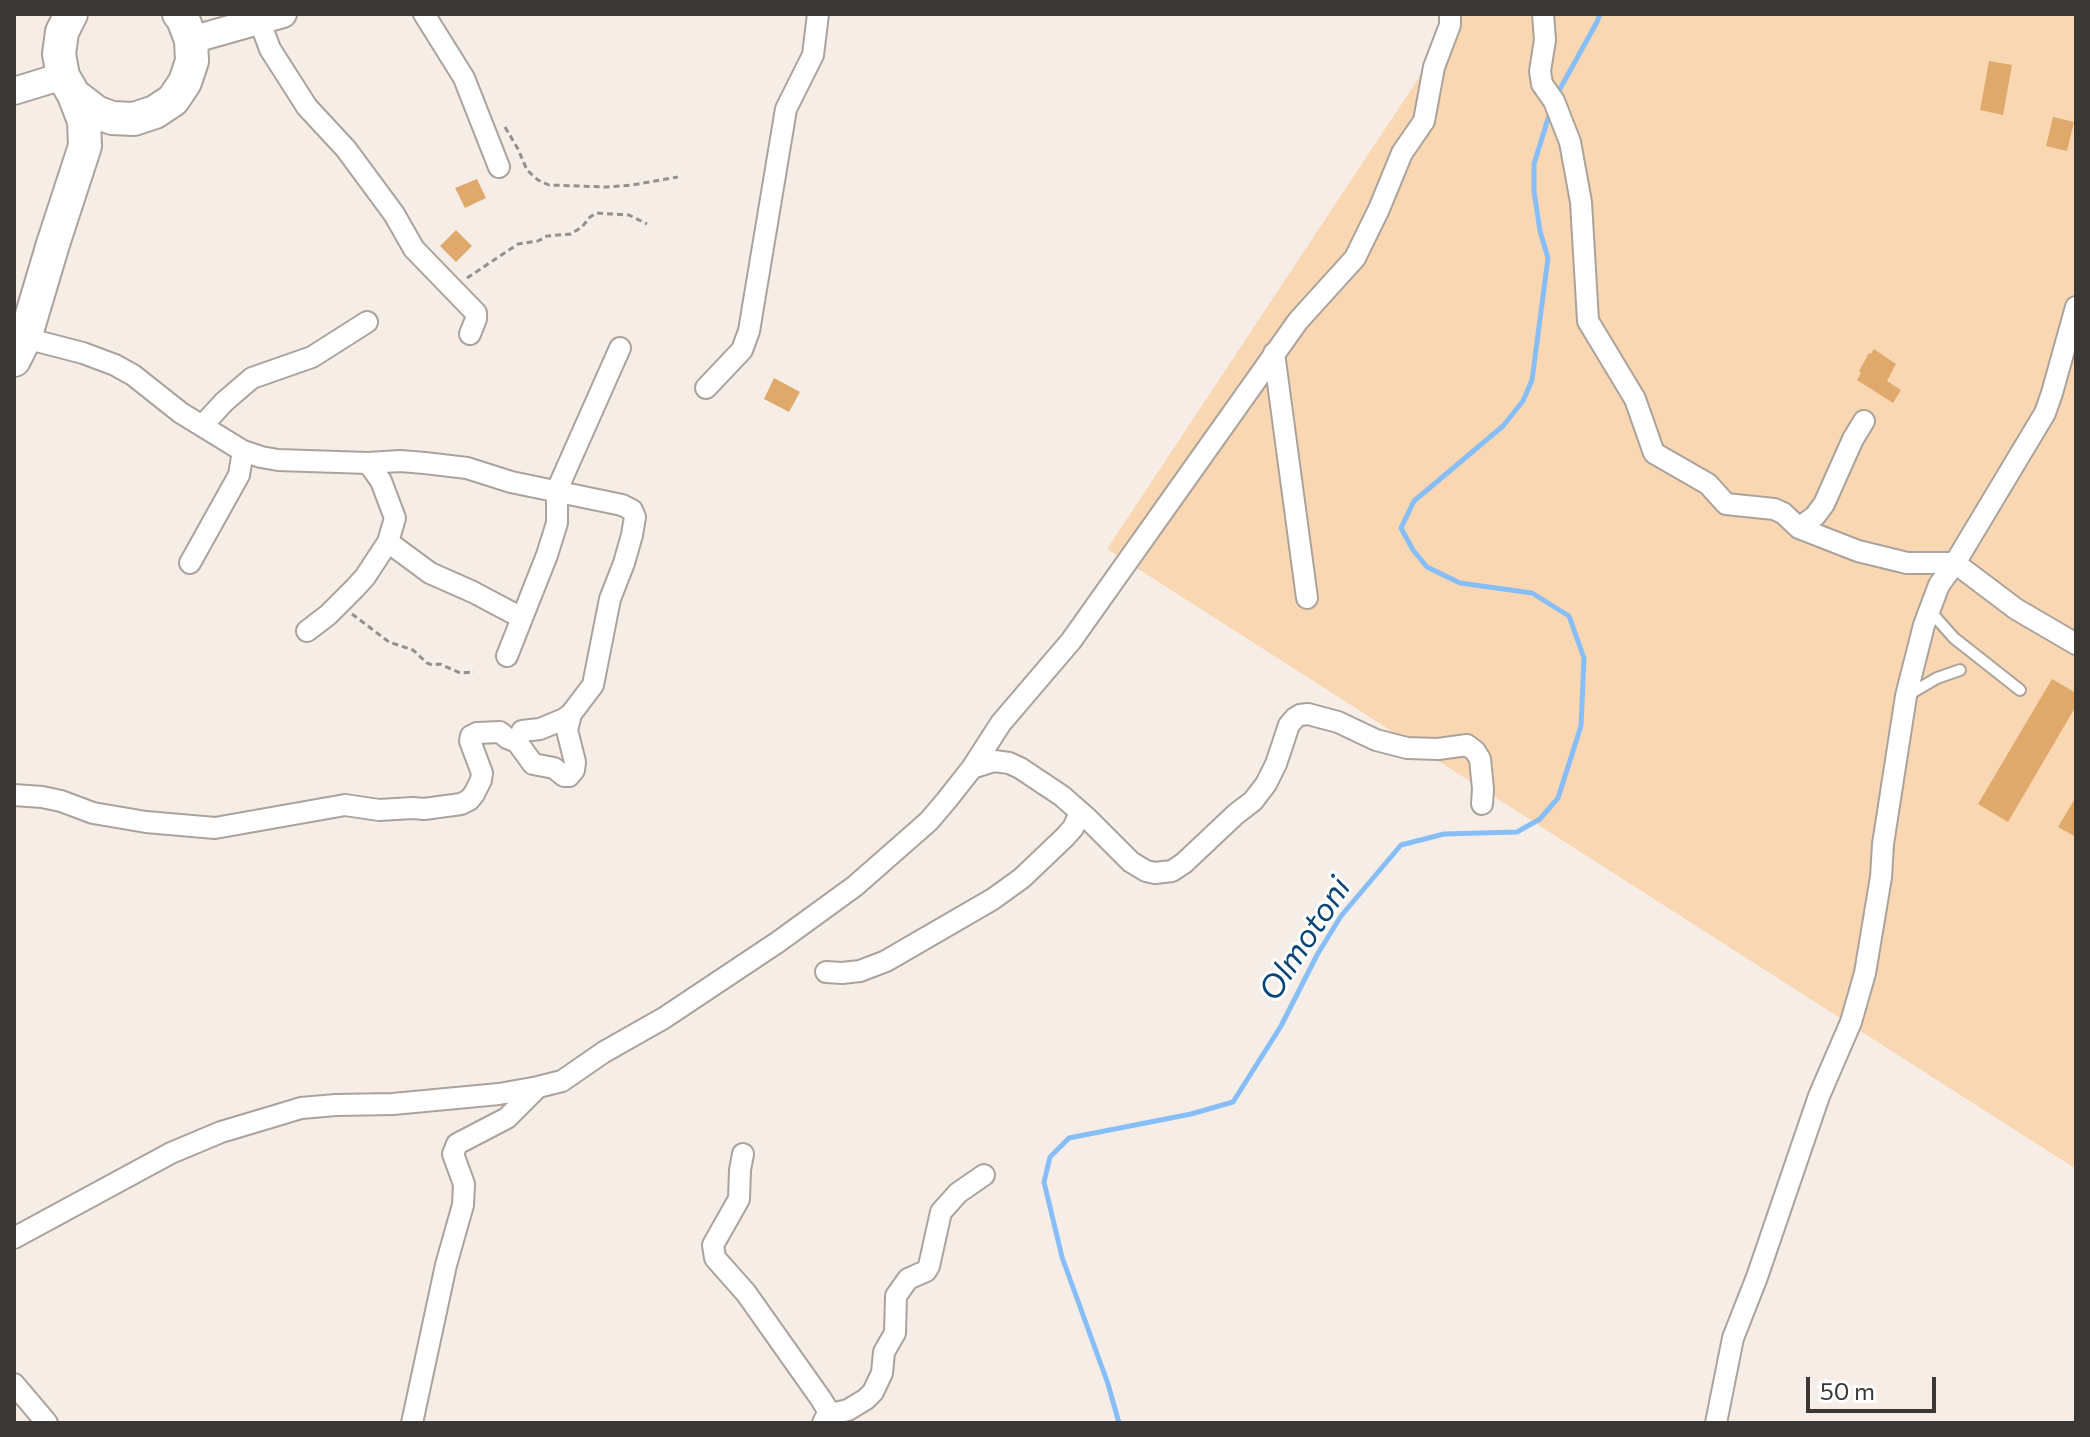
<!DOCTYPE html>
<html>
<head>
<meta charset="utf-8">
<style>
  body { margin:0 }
  #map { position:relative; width:2090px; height:1437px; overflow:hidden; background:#f6eee6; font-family:Commissioner,sans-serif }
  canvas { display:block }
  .frame { position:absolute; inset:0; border:16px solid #3a3734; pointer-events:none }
  .scale { position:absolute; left:1806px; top:1377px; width:130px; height:36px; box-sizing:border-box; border:4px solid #3a3734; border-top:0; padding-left:10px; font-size:24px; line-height:28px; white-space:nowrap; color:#3a3734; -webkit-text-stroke:6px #fff; paint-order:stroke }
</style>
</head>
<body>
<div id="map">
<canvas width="2090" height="1437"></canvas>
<div class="frame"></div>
<div class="scale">50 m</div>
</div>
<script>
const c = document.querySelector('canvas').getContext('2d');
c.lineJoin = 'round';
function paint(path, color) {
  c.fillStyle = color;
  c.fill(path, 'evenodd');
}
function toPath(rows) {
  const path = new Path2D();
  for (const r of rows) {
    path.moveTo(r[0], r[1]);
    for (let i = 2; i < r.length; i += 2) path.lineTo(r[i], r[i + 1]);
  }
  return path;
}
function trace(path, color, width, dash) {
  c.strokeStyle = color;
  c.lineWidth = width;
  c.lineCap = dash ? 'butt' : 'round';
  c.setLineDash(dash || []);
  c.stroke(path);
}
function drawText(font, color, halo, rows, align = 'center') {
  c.font = font + ' Commissioner,sans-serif';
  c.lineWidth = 6;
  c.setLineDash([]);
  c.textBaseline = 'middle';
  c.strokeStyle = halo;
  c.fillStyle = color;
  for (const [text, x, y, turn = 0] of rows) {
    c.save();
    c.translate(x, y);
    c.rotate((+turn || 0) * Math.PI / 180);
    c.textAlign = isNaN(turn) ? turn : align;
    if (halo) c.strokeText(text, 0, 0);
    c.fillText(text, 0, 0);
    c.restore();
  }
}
const green = toPath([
  [1461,14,2076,14,2076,1169,1107,549]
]);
const stream = toPath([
  [1556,96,1597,22,1600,14],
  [1119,1423,1108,1384,1062,1257,1044,1182,1050,1157,1069,1138,1191,1114,1233,1102,1281,1026,1317,955,1341,916,1401,845,1444,834,1517,832,1540,819,1558,798,1581,726,1584,658,1569,616,1532,593,1460,583,1427,567,1413,550,1401,528,1414,501,1503,426,1523,401,1532,380,1548,258,1540,231,1534,191,1534,164,1551,109]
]);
const building = toPath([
  [1989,61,2012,65,2003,115,1980,110],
  [2053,117,2074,122,2067,151,2046,146],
  [477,179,486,198,465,208,455,188],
  [456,230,472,246,456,262,440,246],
  [1874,349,1896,364,1887,381,1901,390,1893,403,1857,380,1861,373,1859,371,1869,353,1871,354],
  [774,378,800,392,789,412,764,399],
  [2052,679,2076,693,2076,706,2008,822,1978,804],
  [2076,797,2076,837,2058,827]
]);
const path = toPath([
  [505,127,518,149,527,170,538,180,549,185,606,187,632,185,678,177],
  [467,278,518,244,538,241,547,236,571,234,582,227,590,217,596,213,629,215,647,224],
  [352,614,389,642,413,650,427,663,432,665,440,664,460,673,474,672]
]);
const service = toPath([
  [1930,611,1954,638,2020,690],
  [1908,695,1937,678,1960,670]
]);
const minor = toPath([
  [424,14,464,78,499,167],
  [1543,14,1545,40,1540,71,1542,84,1554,101,1570,142,1581,202,1588,321,1635,399,1654,453,1708,484,1726,504,1774,509,1783,513,1799,528,1858,551,1907,563,1955,563,2016,609,2076,644],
  [260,22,270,49,307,107,346,149,394,214,414,249,476,313,476,319,470,334],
  [25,338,83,353,115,365,133,375,181,413,243,451,261,457,278,460,368,463,400,461,425,463,467,468,511,482,622,505,632,510,635,517,632,535,624,563,610,599,593,685,571,714,564,719,540,729,522,731],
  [1274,353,1307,598],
  [706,388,742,350,749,331,786,109,813,55,818,14],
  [202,426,224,402,252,378,312,357,367,322],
  [1799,528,1815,516,1824,504,1853,439,1864,421],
  [388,542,430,573,473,592,522,618],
  [190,563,239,475,243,451],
  [307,631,328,615,355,588,365,577,388,542,395,518,381,481,368,463],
  [507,656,547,555,557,523,557,490,620,348],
  [972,768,994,761,1009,763,1020,768,1062,796,1087,818,1131,862,1146,871,1155,873,1172,871,1184,863,1236,814,1253,801,1266,784,1276,764,1289,725,1295,718,1300,715,1308,714,1338,722,1376,740,1407,748,1438,749,1467,745,1475,751,1480,759,1483,789,1482,804],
  [14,795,42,797,61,801,93,813,146,822,215,828,345,805,379,810,413,808,424,809,461,804,469,800,474,794,481,780,482,773,470,741,471,736,477,733,500,732,507,738,517,742,533,764,554,768,564,776,569,776,574,770,575,762,567,730,571,714],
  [826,972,842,973,860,971,886,961,993,899,1022,878,1065,837,1073,828,1080,813],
  [743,1154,740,1170,739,1199,713,1245,715,1258,746,1293,821,1399,827,1409,827,1415,823,1423],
  [14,1238,171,1153,221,1132,278,1115,301,1108,336,1105,393,1104,499,1094,538,1087],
  [14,1384,47,1423],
  [827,1415,848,1410,866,1399,873,1392,882,1373,884,1352,895,1333,896,1296,908,1279,926,1271,929,1266,941,1212,958,1193,984,1175],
  [412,1423,446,1265,463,1205,464,1184,453,1154,457,1144,507,1118,538,1087,562,1081,604,1052,664,1018,778,942,855,886,929,821,946,801,972,768,1001,723,1071,641,1298,321,1355,258,1379,209,1402,153,1424,121,1434,67,1450,25,1450,14],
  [1716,1423,1733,1338,1757,1277,1819,1096,1851,1022,1865,973,1881,877,1883,844,1906,696,1924,625,1939,585,1955,563,2045,413,2052,393,2076,307]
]);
const tertiary = toPath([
  [191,40,283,14],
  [14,91,63,76]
]);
const primary = toPath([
  [71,14,62,32,59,54,63,76,74,95,96,112,112,118,134,119,155,112,173,100,185,82,192,61,191,40,183,19,179,14],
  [14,360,25,338,53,244,85,146,84,121,74,95]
]);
const waterNames = [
  ["Olmotoni",1305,939,-57]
];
paint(green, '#fad7b3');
trace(stream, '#87bef8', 5);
paint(building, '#e0a96c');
trace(service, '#aba39b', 14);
trace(minor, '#aba39b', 24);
trace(tertiary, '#aba39b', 30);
trace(primary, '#aba39b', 36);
trace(path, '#948f89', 3, [6, 4]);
trace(service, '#fff', 10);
trace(minor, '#fff', 20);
trace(tertiary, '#fff', 26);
trace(primary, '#fff', 32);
drawText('italic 32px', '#074579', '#fff', waterNames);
</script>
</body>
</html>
